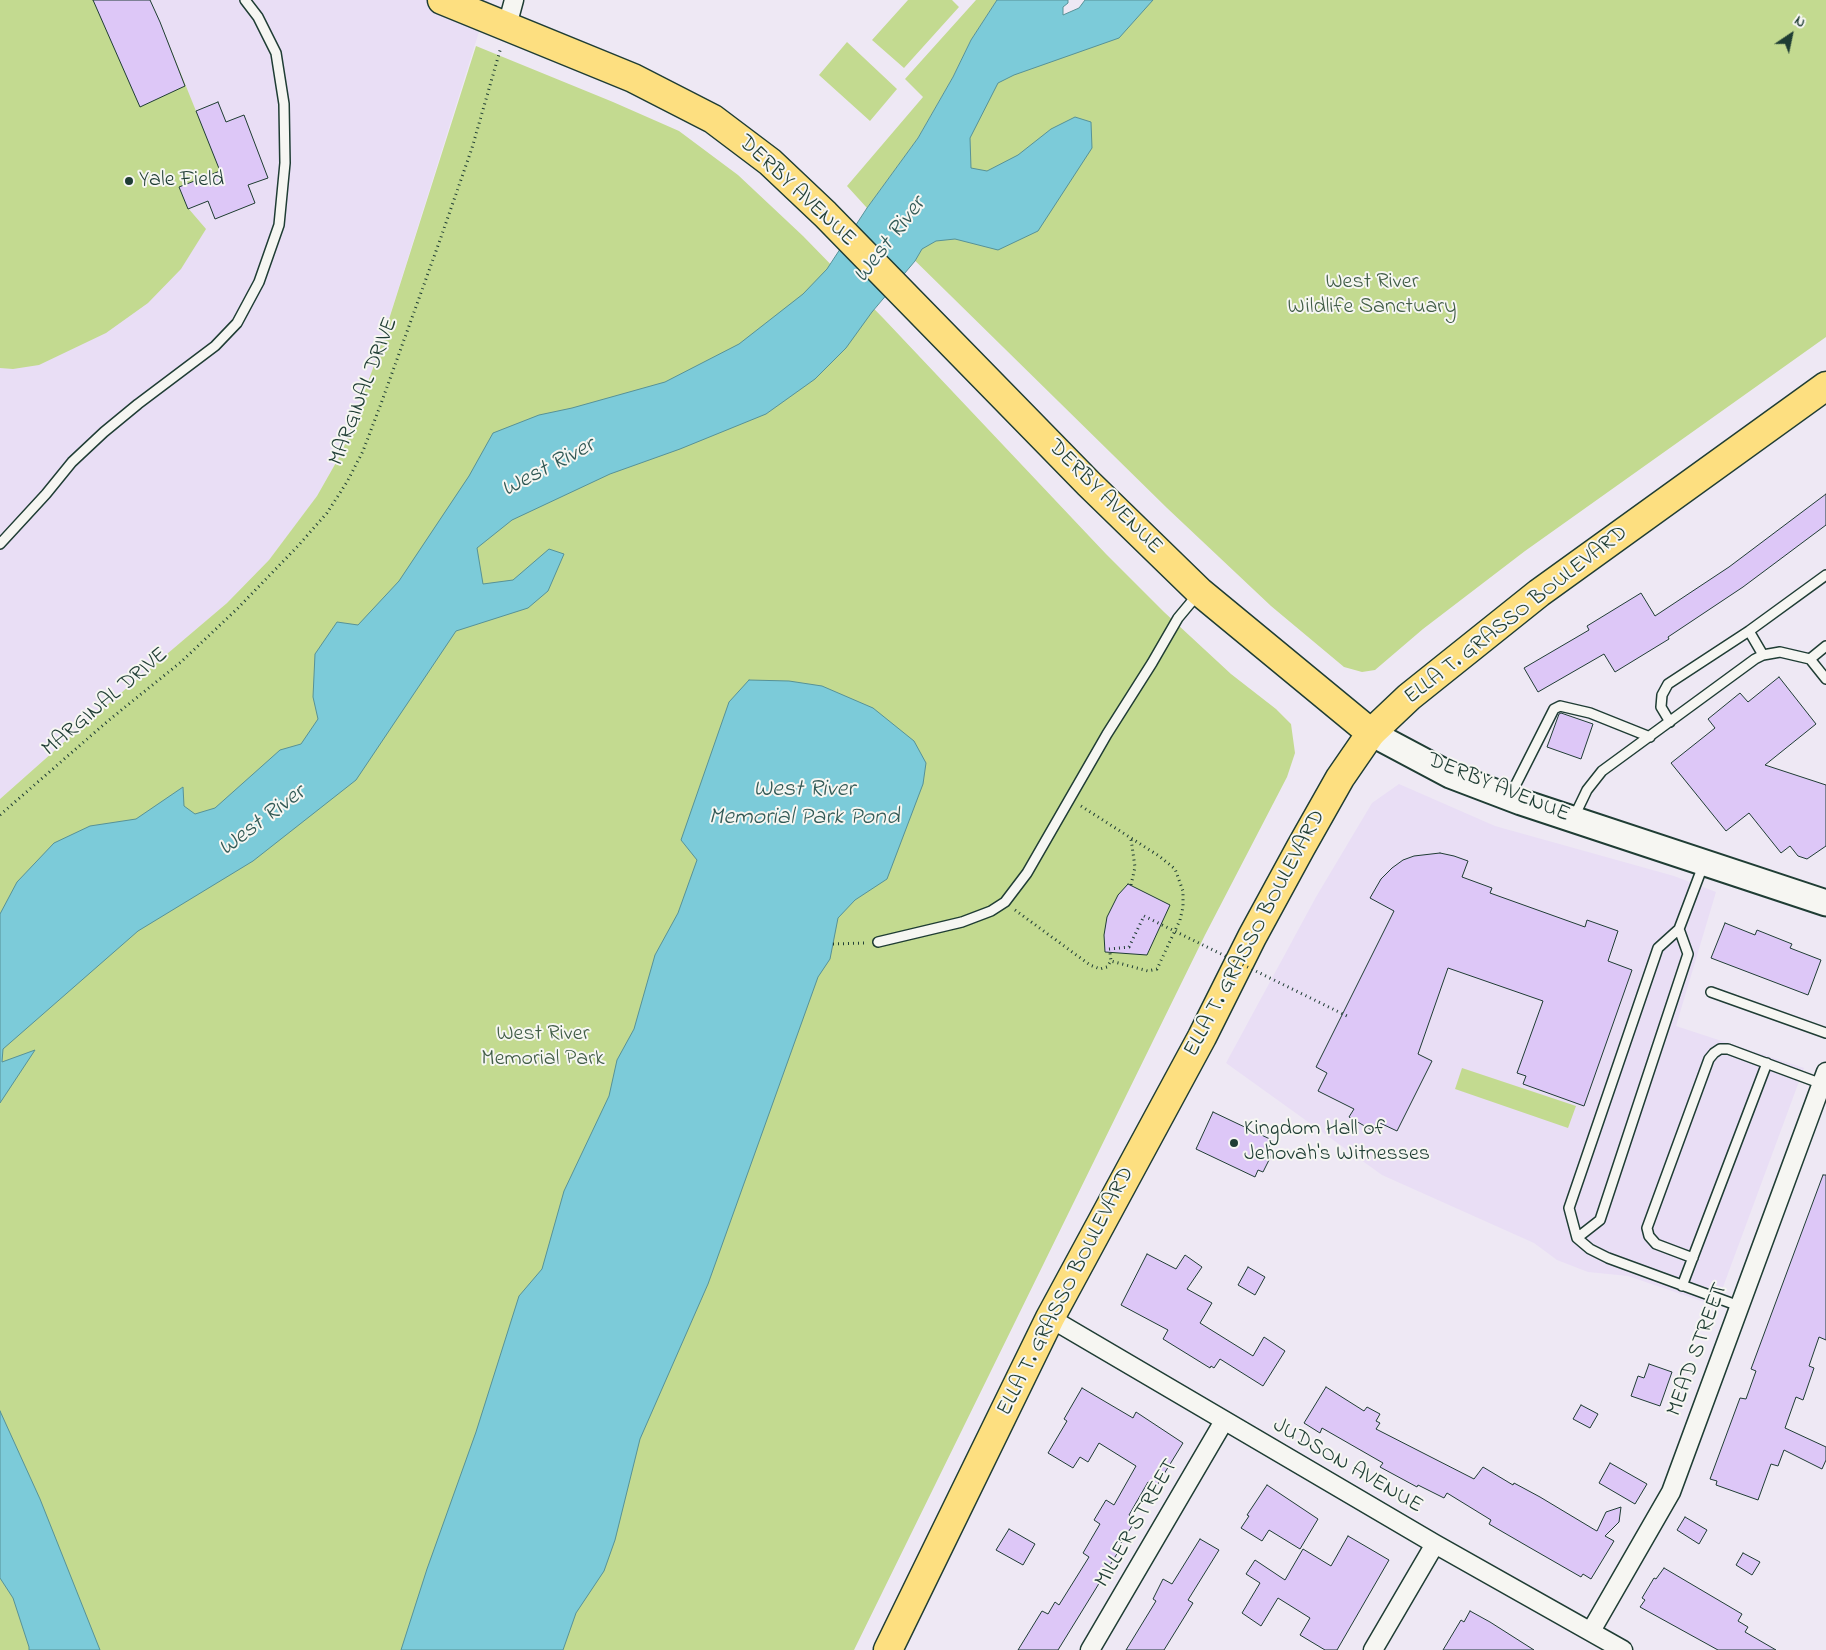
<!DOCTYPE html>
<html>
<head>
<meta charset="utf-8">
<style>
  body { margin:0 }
  #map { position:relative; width:1826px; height:1650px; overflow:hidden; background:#eee8f4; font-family:"Indie Flower",sans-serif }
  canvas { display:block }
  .north { position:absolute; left:1766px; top:10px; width:50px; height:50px; -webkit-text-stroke:4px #f6f6f2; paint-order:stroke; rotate:34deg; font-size:14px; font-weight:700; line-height:20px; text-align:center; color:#1f3d34 }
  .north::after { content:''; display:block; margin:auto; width:18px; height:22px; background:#1f3d34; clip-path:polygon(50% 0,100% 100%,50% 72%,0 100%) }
</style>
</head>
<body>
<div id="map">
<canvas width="1826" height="1650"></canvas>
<div class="north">N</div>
</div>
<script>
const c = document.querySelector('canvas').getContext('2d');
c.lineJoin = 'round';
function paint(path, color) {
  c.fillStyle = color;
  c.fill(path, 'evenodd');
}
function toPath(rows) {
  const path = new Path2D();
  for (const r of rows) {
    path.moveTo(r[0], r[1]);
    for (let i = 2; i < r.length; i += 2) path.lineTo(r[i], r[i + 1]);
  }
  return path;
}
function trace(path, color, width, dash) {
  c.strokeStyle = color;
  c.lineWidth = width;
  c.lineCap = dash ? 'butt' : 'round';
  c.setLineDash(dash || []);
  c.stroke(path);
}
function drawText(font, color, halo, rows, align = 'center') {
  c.font = font + ' "Indie Flower",sans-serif';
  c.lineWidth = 4;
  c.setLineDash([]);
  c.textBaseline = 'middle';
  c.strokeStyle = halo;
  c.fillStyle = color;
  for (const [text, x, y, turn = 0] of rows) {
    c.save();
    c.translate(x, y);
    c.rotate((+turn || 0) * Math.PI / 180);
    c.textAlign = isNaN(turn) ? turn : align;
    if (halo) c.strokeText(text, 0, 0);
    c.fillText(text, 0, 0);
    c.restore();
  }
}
const built = toPath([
  [0,0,489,0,376,360,342,452,317,496,269,560,227,603,88,721,0,799],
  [1399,784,1495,826,1674,876,1716,892,1676,1026,1804,1068,1716,1306,1628,1276,1588,1272,1557,1260,1534,1243,1382,1175,1226,1063,1316,897,1372,803]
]);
const green = toPath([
  [0,0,150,0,160,22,196,111,218,102,226,122,244,115,268,178,248,185,255,203,215,219,208,201,188,208,206,229,181,269,148,303,106,333,39,365,13,369,0,368],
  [908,0,952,0,959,7,904,68,872,40],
  [976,0,997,0,971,40,953,77,918,138,867,208,847,186,923,97,905,79],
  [1112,0,1826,0,1826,337,1525,551,1423,629,1375,670,1362,672,1344,667,1271,606,1167,508,895,241,971,88],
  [847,42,897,89,870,121,819,75],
  [476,46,613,102,679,131,738,175,803,236,884,319,1106,554,1164,612,1231,674,1276,709,1291,724,1295,753,1287,777,1205,935,854,1650,0,1650,0,799,88,721,227,603,269,560,317,496,342,452,376,360],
  [1462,1068,1576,1106,1568,1128,1455,1089]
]);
const water = toPath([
  [997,0,1068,0,1068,3,1063,7,1063,15,1079,8,1085,0,1153,0,1119,38,1014,75,998,83,970,138,971,168,987,171,1018,155,1051,129,1075,117,1091,122,1092,148,1038,231,998,250,955,239,936,241,922,249,915,261,872,312,846,348,815,379,766,414,680,449,610,474,512,520,477,548,483,584,513,580,549,549,564,554,548,591,528,608,456,631,356,780,253,861,138,931,3,1049,2,1062,35,1050,0,1103,0,914,17,882,54,843,90,826,136,819,183,787,184,806,195,814,215,808,280,750,301,744,318,719,313,697,315,654,337,622,358,625,399,581,469,476,493,433,539,415,572,408,665,382,739,344,803,294,827,269,867,208,918,138,953,77,971,40,997,0],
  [749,680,789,681,822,686,873,708,914,741,926,763,923,784,887,879,855,900,838,918,830,959,818,977,708,1284,640,1439,615,1540,604,1571,576,1613,563,1650,401,1650,427,1569,476,1432,519,1296,542,1269,564,1191,609,1096,617,1060,634,1029,655,955,678,913,697,860,681,840,729,702,749,680],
  [0,1411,40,1499,100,1650,29,1650,29,1647,13,1598,0,1578,0,1411]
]);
const building = toPath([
  [93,0,150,0,160,22,185,86,140,107,93,0],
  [218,102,226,122,244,115,268,178,248,185,255,203,215,219,208,201,188,209,179,187,220,171,196,111,218,102],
  [1826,494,1826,525,1743,587,1668,637,1669,639,1615,672,1604,654,1538,692,1524,668,1589,630,1587,626,1641,593,1655,616,1729,567,1826,494],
  [1779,677,1816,724,1765,765,1826,785,1826,846,1807,859,1798,856,1790,846,1781,853,1749,813,1726,831,1671,763,1715,728,1708,719,1740,693,1748,702,1779,677],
  [1561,713,1593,724,1581,759,1547,747,1559,714,1561,713],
  [1440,853,1454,856,1468,861,1462,877,1492,888,1490,893,1585,927,1587,920,1618,931,1608,961,1632,970,1584,1106,1523,1084,1526,1076,1517,1073,1543,1001,1448,968,1418,1054,1432,1061,1397,1131,1380,1123,1375,1132,1349,1117,1354,1109,1318,1091,1327,1073,1316,1067,1394,911,1370,898,1381,879,1392,868,1403,860,1414,856,1440,853],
  [1128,884,1170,905,1147,955,1105,952,1104,935,1107,917,1118,895,1128,884],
  [1725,923,1755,935,1757,930,1792,944,1790,948,1821,960,1808,995,1711,958,1725,923],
  [1213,1112,1272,1140,1269,1147,1274,1150,1263,1172,1258,1170,1255,1177,1196,1149,1213,1112],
  [1823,1175,1826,1175,1826,1340,1819,1337,1809,1366,1814,1368,1803,1400,1796,1397,1785,1428,1826,1447,1826,1460,1822,1469,1784,1450,1778,1466,1771,1464,1758,1500,1716,1485,1717,1481,1710,1479,1740,1398,1746,1399,1756,1371,1751,1369,1823,1175],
  [1147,1254,1176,1269,1185,1255,1202,1267,1187,1289,1212,1303,1200,1323,1253,1356,1264,1337,1285,1351,1263,1386,1220,1359,1214,1368,1211,1366,1210,1368,1163,1339,1168,1330,1121,1305,1147,1254],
  [1248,1267,1265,1277,1255,1295,1238,1285,1248,1267],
  [1649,1364,1672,1372,1660,1406,1631,1396,1638,1376,1644,1378,1649,1364],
  [1326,1387,1364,1411,1367,1407,1380,1414,1376,1421,1380,1423,1376,1429,1474,1479,1483,1467,1513,1485,1514,1483,1540,1497,1595,1530,1597,1531,1606,1512,1621,1507,1619,1522,1605,1536,1614,1541,1591,1579,1583,1574,1581,1577,1527,1546,1489,1524,1491,1520,1447,1493,1444,1498,1418,1485,1417,1487,1380,1467,1383,1463,1322,1428,1320,1433,1304,1423,1326,1387],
  [1082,1388,1133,1418,1136,1412,1183,1443,1156,1487,1148,1482,1129,1515,1136,1520,1119,1546,1121,1547,1095,1590,1058,1650,1018,1650,1042,1611,1048,1614,1055,1602,1059,1605,1089,1557,1083,1553,1100,1524,1094,1520,1106,1500,1114,1505,1136,1466,1099,1443,1088,1462,1080,1457,1073,1468,1048,1453,1067,1421,1064,1419,1082,1388],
  [1581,1405,1598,1414,1590,1428,1573,1419,1581,1405],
  [1610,1463,1647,1484,1635,1504,1599,1483,1610,1463],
  [1267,1485,1318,1519,1300,1549,1269,1530,1262,1541,1241,1528,1249,1516,1247,1515,1267,1485],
  [1685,1517,1707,1530,1699,1544,1677,1530,1685,1517],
  [1009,1529,1035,1544,1023,1565,996,1550,1009,1529],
  [1348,1536,1389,1560,1337,1650,1325,1650,1300,1635,1310,1618,1278,1598,1261,1626,1242,1613,1260,1583,1246,1574,1255,1560,1285,1580,1303,1549,1331,1566,1348,1536],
  [1200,1539,1219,1550,1188,1600,1193,1603,1164,1650,1126,1650,1156,1601,1153,1599,1163,1579,1172,1584,1200,1539],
  [1743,1553,1760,1562,1752,1575,1736,1565,1743,1553],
  [1664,1568,1742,1614,1738,1621,1748,1627,1745,1632,1776,1650,1718,1650,1640,1607,1645,1600,1642,1598,1654,1578,1656,1579,1664,1568],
  [1470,1611,1490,1622,1534,1650,1443,1650,1461,1620,1464,1622,1470,1611]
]);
const path = toPath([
  [1081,806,1159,856,1175,869,1183,891,1183,907,1180,920,1157,969,1148,971,1111,961],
  [0,815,109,720,181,662,237,609,298,546,327,513,347,482,363,451,382,401,440,240,472,148,501,47],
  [1131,885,1135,867,1131,839],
  [1015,910,1090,965,1100,969,1107,967,1111,961,1110,953],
  [833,944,865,943],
  [1109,949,1129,947,1144,916]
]);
const service = toPath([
  [0,544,46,494,72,462,104,432,138,404,215,346,237,323,259,282,279,225,285,163,284,104,276,53,258,17,245,0],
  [1749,631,1763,655],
  [1810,659,1826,679],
  [1670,722,1661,707,1662,695,1668,684,1749,631,1826,575],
  [1510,796,1554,709,1560,706,1590,713,1650,737],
  [1574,817,1587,790,1602,771,1755,659,1763,655,1780,652,1810,659,1826,646],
  [1704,863,1679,929,1658,948,1569,1208,1577,1238,1590,1249,1608,1258,1739,1306],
  [878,942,962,922,991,911,1005,902,1027,873,1107,734,1152,663,1178,618,1198,594],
  [1711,992,1826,1033],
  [1577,1238,1600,1220,1688,954,1679,929],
  [1693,1258,1656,1244,1649,1236,1647,1228,1709,1059,1714,1053,1720,1049,1728,1049,1822,1084],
  [1682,1286,1767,1063]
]);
const minor = toPath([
  [507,26,514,0],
  [1050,1318,1435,1544,1623,1650],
  [1591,1631,1671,1492,1826,1072],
  [1090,1650,1224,1421],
  [1373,1650,1435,1544]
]);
const secondary = toPath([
  [1371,733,1450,775,1521,802,1826,903]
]);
const primary = toPath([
  [1371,733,1409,697,1539,593,1826,386]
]);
const trunk = toPath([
  [442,0,633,78,713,119,770,162,825,214,1089,484,1200,592,1371,733,1340,778,1301,847,1252,937,1202,1037,1050,1318,888,1650]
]);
const pathBridge = toPath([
  [1144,916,1349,1017]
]);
const markers = [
  [129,181,5,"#1f3d34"],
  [1234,1143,5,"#1f3d34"]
];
const poiNames = [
  ["Yale Field",139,181],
  ["Kingdom Hall of",1244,1130],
  ["Jehovah's Witnesses",1244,1155]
];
const streetNames = [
  ["DERBY AVENUE",796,192,43],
  ["MARGINAL DRIVE",365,392,-69],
  ["DERBY AVENUE",1104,498,45],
  ["ELLA T. GRASSO BOULEVARD",1517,616,-38],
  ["MARGINAL DRIVE",106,703,-40],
  ["DERBY AVENUE",1498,789,22],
  ["ELLA T. GRASSO BOULEVARD",1256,934,-62],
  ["ELLA T. GRASSO BOULEVARD",1067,1292,-63],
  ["MEAD STREET",1699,1350,-70],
  ["JUDSON AVENUE",1347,1467,30],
  ["MILLER STREET",1138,1524,-60]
];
const parkNames = [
  ["West River",1372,283],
  ["Wildlife Sanctuary",1372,308],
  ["West River",543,1035],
  ["Memorial Park",543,1060]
];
const waterNames = [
  ["West River",891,241,-52],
  ["West River",549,469,-28],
  ["West River",804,791],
  ["Memorial Park Pond",804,819],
  ["West River",263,822,-37]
];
paint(built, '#e9def5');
paint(green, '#c3da90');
paint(water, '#7ccbd9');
trace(water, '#579297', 1);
paint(building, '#ddc7f7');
trace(building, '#1f3d34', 1);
trace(service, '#1f3d34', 12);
trace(minor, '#1f3d34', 21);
trace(secondary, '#1f3d34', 29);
trace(primary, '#1f3d34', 31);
trace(trunk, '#1f3d34', 31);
trace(path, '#1f3d34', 3, [1, 4]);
trace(service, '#f6f6f2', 9);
trace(minor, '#f6f6f2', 18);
trace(secondary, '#f6f6f2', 25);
trace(primary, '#fddf80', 28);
trace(trunk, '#fddf80', 28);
trace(pathBridge, '#1f3d34', 3, [1, 4]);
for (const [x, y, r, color] of markers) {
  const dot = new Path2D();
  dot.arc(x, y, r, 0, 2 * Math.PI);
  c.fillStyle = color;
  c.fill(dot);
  trace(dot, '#f6f6f2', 2);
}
drawText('22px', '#1f3d34', '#f6f6f2', poiNames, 'left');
drawText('22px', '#1f3d34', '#f6f6f2', streetNames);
drawText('22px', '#405c46', '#f6f6f2', parkNames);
drawText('italic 24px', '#325955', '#f6f6f2', waterNames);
</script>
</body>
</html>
